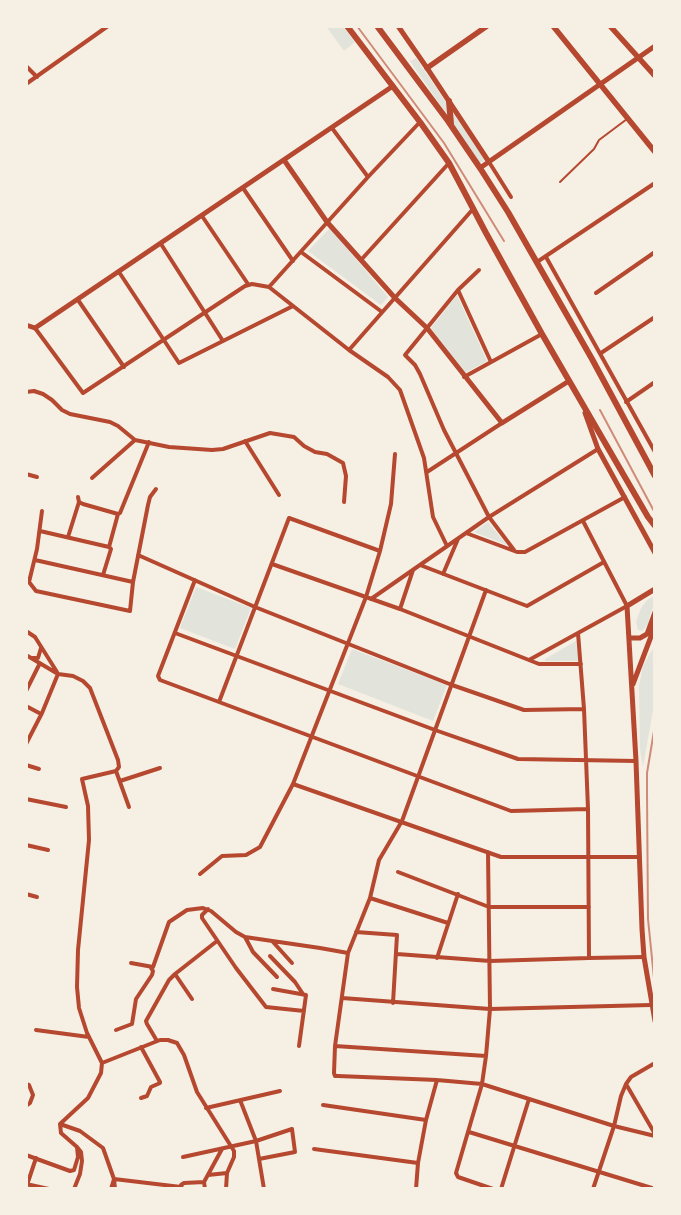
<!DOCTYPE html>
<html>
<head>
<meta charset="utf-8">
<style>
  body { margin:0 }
  #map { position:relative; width:681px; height:1215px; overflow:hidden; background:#f6efe4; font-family:"PT Sans Narrow",sans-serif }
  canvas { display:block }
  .frame { position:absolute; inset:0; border:28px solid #f6efe4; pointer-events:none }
</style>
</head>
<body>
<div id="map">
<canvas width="681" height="1215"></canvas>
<div class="frame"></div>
</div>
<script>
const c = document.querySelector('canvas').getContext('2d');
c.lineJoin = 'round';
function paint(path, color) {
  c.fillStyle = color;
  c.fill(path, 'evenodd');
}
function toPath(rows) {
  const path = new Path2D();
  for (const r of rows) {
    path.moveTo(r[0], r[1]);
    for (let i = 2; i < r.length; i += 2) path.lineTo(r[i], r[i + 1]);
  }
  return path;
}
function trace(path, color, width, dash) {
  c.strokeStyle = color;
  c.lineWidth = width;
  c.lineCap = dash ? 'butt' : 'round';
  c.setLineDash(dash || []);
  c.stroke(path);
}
const green = toPath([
  [326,26,343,26,355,42,344,51],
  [416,58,485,160,480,163,410,61],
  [330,228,388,297,381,305,308,251],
  [457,295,487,361,465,373,431,328],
  [488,522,507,545,474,532],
  [196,587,251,608,235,649,180,628],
  [655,595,655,604,650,614,648,624,642,631,638,630,636,622,641,608,647,600],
  [576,641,579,661,545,661,545,659],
  [655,645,655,699,643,767,640,750,639,686,643,666],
  [352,649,447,685,433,721,338,684]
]);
const service = toPath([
  [560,182,594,149,599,140,627,119]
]);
const minor = toPath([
  [26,66,37,77],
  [26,84,108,26],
  [332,128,368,177],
  [489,162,511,197],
  [243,188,293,261],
  [202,216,248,284],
  [161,244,223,341],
  [301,252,382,312],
  [546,257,655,452],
  [361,260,449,163],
  [537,262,655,183],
  [479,270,458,290,405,355,415,365,420,374,444,430,489,517,514,550],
  [119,272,179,363,293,306],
  [269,287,349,350,388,377,400,390,424,458,433,517,447,546],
  [458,290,491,362],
  [596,293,655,252],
  [78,300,124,367],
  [35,328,83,393,245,286,252,284,269,287,368,177,420,122],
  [349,350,473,209],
  [601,353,655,317],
  [464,377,542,334],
  [26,392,34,391,43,394,52,400,62,410,70,414,110,422,118,426,135,440,169,447,212,450,223,449,270,433,294,437,304,446,315,452,327,454,343,463,346,476,344,502],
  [626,402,655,382],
  [245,441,279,495],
  [427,472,502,423],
  [26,474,37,477],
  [92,478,135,440],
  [78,497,79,502,83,504,118,514,120,513,149,442],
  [40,531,109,547,111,549,103,575],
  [466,533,517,552,525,552,625,497],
  [68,537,79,502],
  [109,547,118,514],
  [138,555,255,607,452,685,524,710,584,709],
  [35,560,133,582],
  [272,564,400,609,539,664,581,664],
  [420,565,527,606,604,562],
  [443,574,458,539],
  [195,580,158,676,160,680,511,811,588,809],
  [26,582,29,582,36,591,130,611,133,582,148,505,150,497,156,489],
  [29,582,37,549,42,511],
  [486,590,402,821,379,860,370,898,348,953,335,1046,334,1073,335,1076,338,1076,437,1080,482,1084,614,1126,655,1136],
  [371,599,489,517,598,449],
  [400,609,413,570],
  [26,631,35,637,57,672],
  [175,633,435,730,518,759,636,761],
  [578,633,584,709,588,809,589,958],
  [26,655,58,674,73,676,83,681,90,688,118,760,119,767,116,771,82,779,88,806,89,840,78,950,77,987,79,1008,87,1033,102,1063,101,1073,88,1098,60,1124,61,1133,77,1147,78,1157,74,1170,70,1171,26,1155],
  [31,658,38,658,41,648],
  [529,660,627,606,583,521],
  [26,691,40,663],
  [219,702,289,518,380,551],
  [26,706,41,714],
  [26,744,42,713,58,674],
  [26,765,39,769],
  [116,771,129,807],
  [120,781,160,768],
  [293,784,501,857,639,857],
  [26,799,66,807],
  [26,845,48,850],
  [488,852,490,1009,486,1056,482,1084,456,1173,458,1177,493,1189],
  [398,872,489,907,589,907],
  [200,874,222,856,246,855,260,847,293,784,366,597,380,551,391,504,395,454],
  [26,894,37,897],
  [370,898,448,923],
  [208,909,202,915,202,918,236,968,266,1007,304,1011],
  [356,932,397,935,393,1003],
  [245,937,253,952,277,977],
  [273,942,292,963],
  [397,954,490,961,589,958,644,957],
  [270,956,295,982,303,994],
  [437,958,458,894],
  [131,963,153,967,169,922,187,910,203,908,211,911,236,932,245,937,320,948,348,953],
  [175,974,192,999],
  [273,989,306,995,299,1046],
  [342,998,490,1009,651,1005],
  [36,1030,89,1037],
  [116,1030,132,1024,136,999,152,975,153,971,151,968],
  [157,1041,147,1024,146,1021,169,980,175,974,217,941],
  [335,1046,486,1056],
  [141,1047,160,1082,160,1083,151,1087,147,1096,141,1098],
  [102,1063,160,1040,168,1040,177,1043,184,1055,197,1092,234,1151,234,1157,227,1173,226,1189],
  [26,1084,29,1085,33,1095,30,1103,26,1106],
  [626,1084,655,1134],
  [240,1100,256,1141,264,1189],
  [323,1105,426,1120],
  [206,1108,280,1091],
  [60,1124,80,1131,103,1148,114,1179,115,1189],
  [469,1132,655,1189],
  [314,1149,418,1163],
  [183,1157,256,1141,292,1129,295,1152,259,1159],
  [208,1175,227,1173],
  [26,1184,49,1189],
  [26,1188,36,1158],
  [74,1189,80,1174,82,1161,81,1152,77,1147],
  [111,1189,114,1179,181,1187],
  [182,1189,181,1185,184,1183,204,1182],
  [205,1189,204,1182,222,1149],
  [416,1189,418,1163,426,1120,437,1080],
  [501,1189,529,1099],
  [593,1189,614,1126,621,1096,626,1084,631,1077,655,1063]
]);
const tertiary = toPath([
  [398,26,427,68,489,162],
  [284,160,327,222,395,298,427,328,502,423,569,381],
  [480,168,655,46],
  [26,325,35,328,393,86],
  [585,413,598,449,655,553],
  [655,589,627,606,636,761,642,929,644,957,655,1021],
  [629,638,640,638,647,634,655,612],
  [633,684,655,626]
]);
const secondary = toPath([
  [553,26,655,152],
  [610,26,655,76],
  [427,68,487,26]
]);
const primary = toPath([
  [347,26,420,122,449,163,486,233,542,334,648,517,655,526],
  [377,26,448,121,480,168,508,212,592,359,655,476],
  [449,101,451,124]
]);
const rail = toPath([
  [357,26,444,143,504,241],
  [600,410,655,513],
  [655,725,647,773,647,793,648,919,655,988]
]);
paint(green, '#e2e4dc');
trace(service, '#b5482f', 2);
trace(minor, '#b5482f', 4);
trace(tertiary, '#b5482f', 5);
trace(secondary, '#b5482f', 5.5);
trace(primary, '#b5482f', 6);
trace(rail, '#cf8b77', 2);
</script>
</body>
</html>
